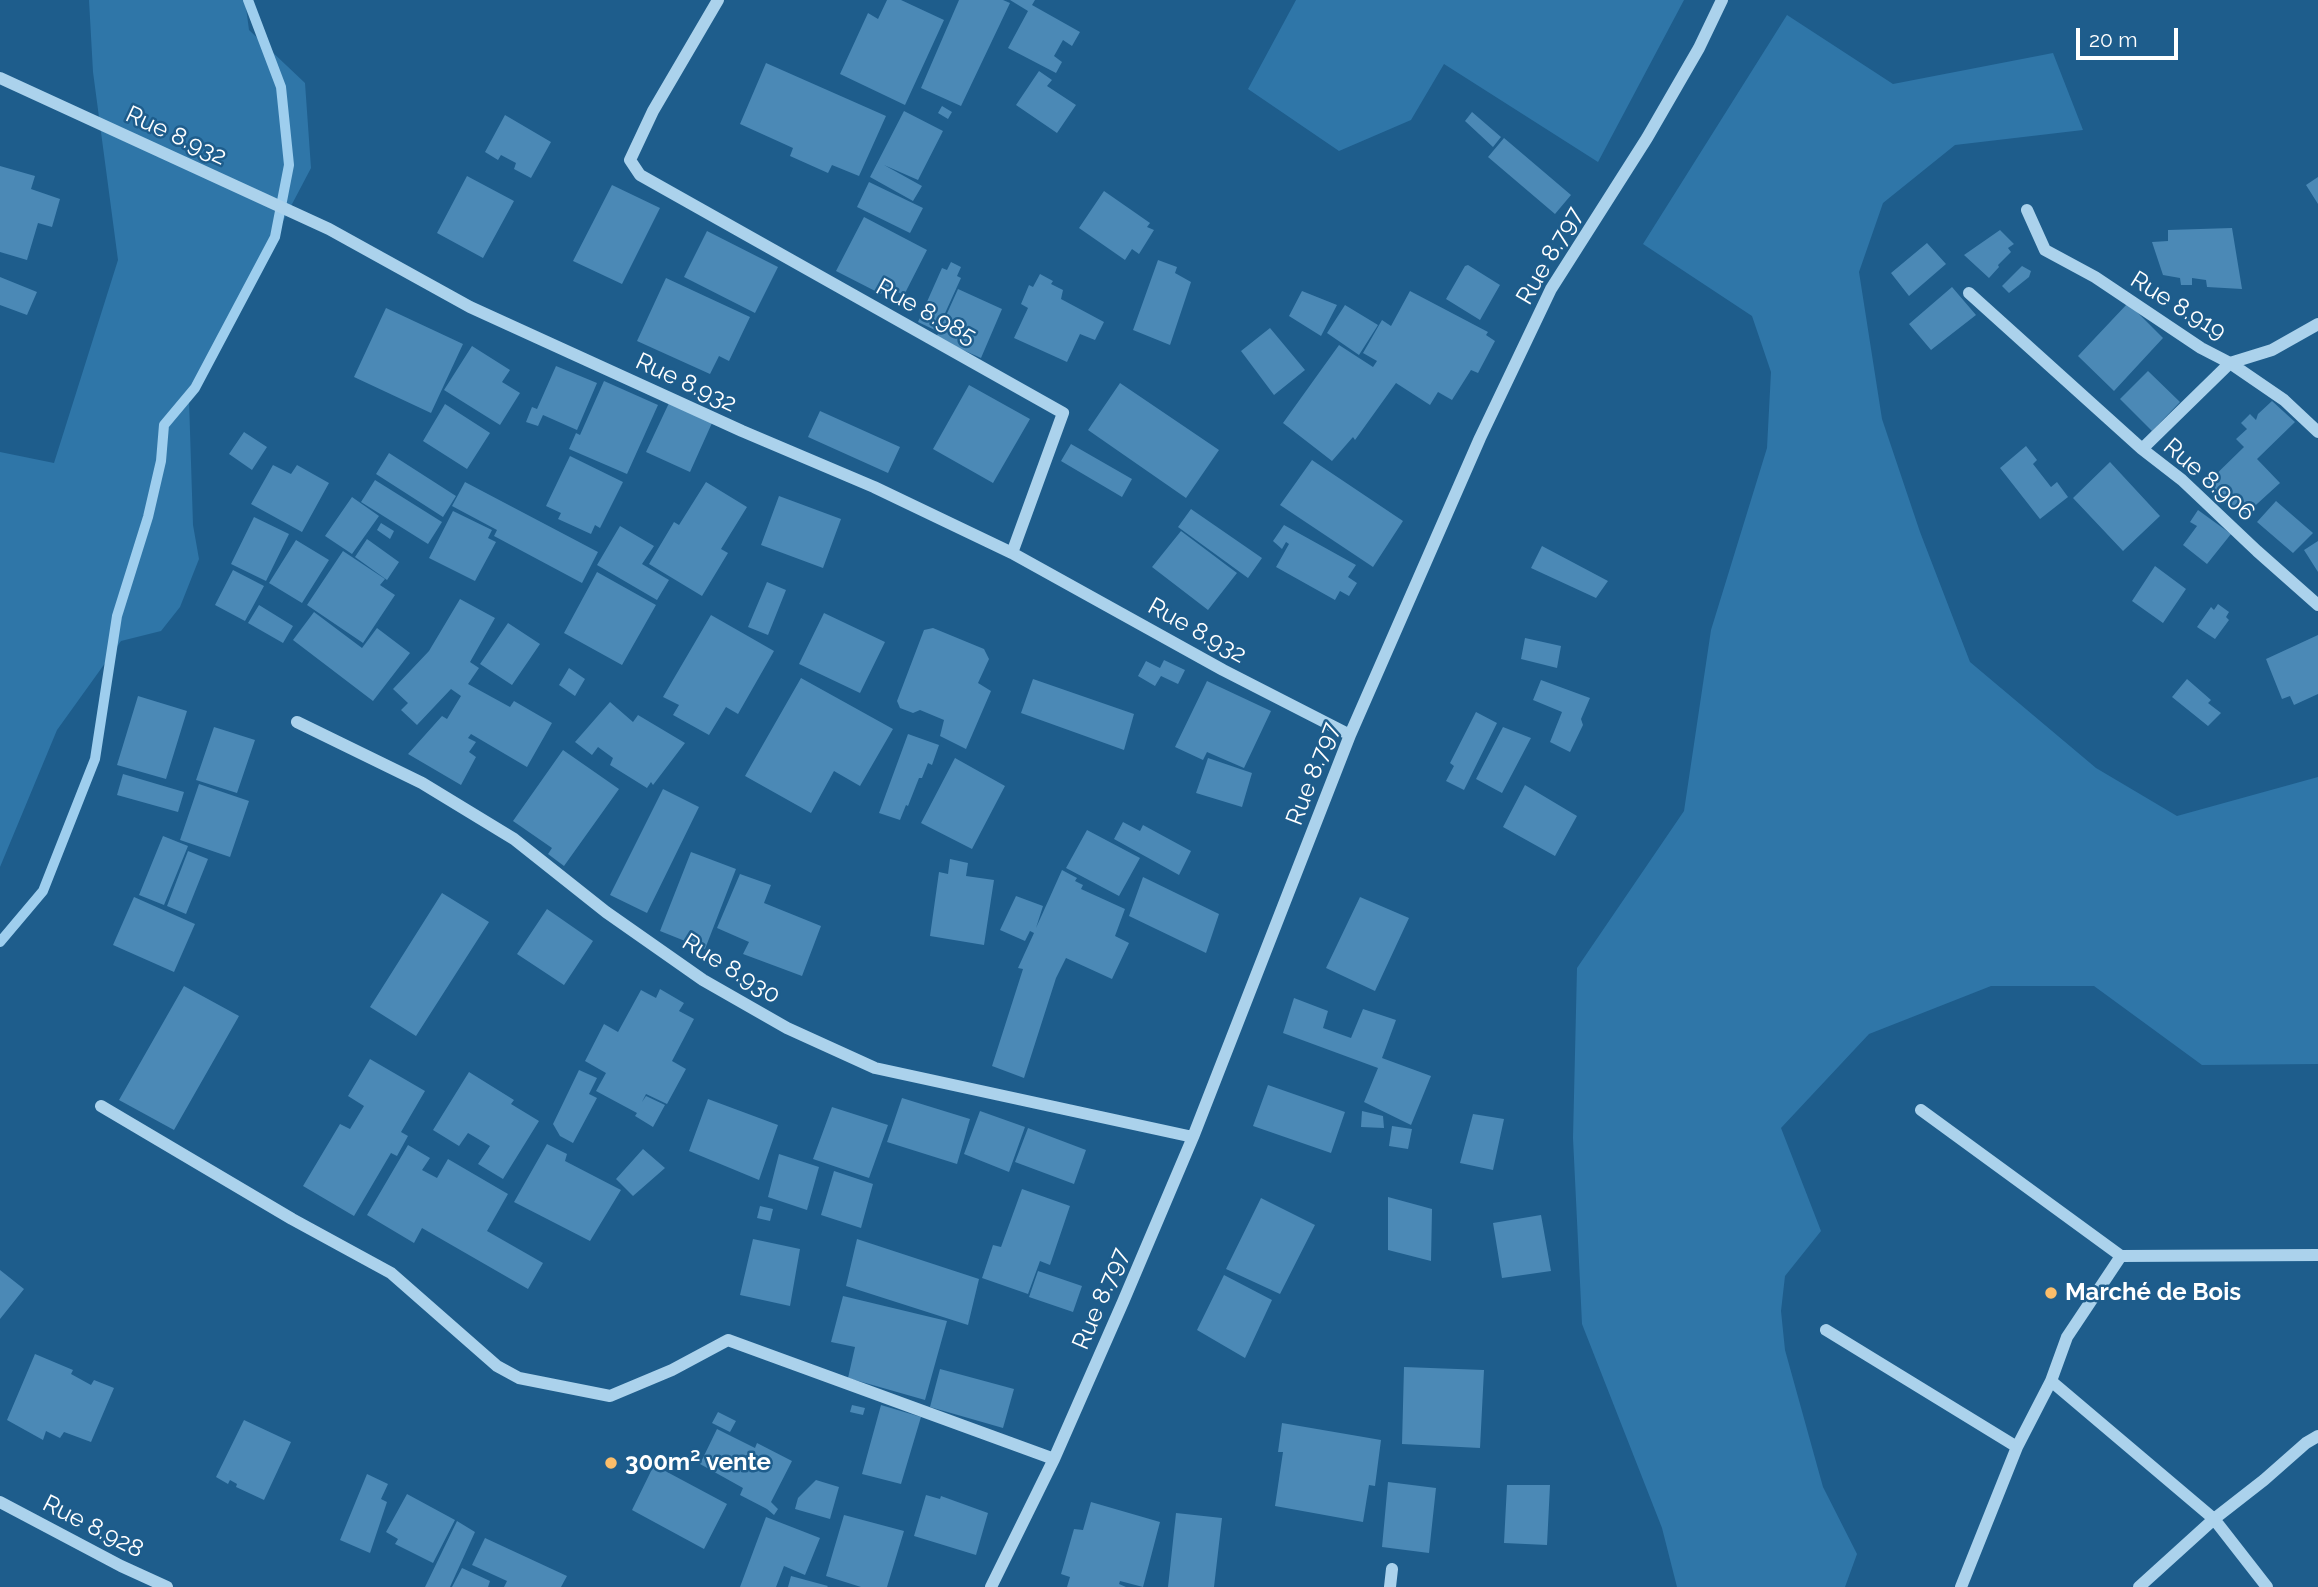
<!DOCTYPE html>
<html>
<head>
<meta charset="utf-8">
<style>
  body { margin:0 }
  #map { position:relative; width:2318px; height:1587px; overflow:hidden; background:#1e5d8c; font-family:Raleway,sans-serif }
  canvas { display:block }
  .scale { position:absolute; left:2076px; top:28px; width:102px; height:32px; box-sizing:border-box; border:4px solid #fff; border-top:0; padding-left:9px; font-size:21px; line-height:24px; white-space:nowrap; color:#fff; -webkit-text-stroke:5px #1e5d8c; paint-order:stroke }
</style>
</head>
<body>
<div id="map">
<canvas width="2318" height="1587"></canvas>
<div class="scale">20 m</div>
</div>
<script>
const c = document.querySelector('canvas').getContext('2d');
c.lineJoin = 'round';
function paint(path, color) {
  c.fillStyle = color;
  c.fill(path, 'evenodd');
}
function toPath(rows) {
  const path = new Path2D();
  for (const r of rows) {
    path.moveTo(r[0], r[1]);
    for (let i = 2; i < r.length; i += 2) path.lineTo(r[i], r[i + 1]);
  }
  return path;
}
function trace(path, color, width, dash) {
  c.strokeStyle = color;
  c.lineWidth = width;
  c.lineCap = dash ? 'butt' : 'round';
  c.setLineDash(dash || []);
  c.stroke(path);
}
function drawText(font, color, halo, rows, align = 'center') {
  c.font = font + ' Raleway,sans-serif';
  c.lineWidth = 5;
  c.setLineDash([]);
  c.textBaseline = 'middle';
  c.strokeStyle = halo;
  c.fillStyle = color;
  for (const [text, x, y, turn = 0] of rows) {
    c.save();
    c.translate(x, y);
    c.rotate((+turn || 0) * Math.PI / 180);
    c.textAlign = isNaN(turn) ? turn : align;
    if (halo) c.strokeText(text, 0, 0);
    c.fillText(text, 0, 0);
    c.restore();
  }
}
const green = toPath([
  [89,0,245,0,249,30,305,83,311,168,189,400,193,525,199,559,180,607,161,631,121,641,57,730,0,867,0,452,54,463,118,260,93,72],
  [1296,0,1684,0,1598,162,1444,64,1411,120,1339,151,1248,89],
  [1787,15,1893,84,2053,53,2083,130,1955,145,1883,203,1859,272,1882,419,1920,532,1970,662,2096,768,2177,816,2318,777,2318,1064,2202,1065,2094,986,1991,986,1869,1034,1781,1128,1821,1231,1785,1276,1781,1311,1785,1350,1823,1487,1857,1554,1845,1587,1677,1587,1662,1528,1582,1324,1573,1138,1577,968,1684,811,1711,630,1767,448,1771,372,1752,316,1643,244]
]);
const stream = toPath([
  [0,942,43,891,95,759,117,616,148,517,161,461,164,425,195,388,275,237,289,165,281,87,248,0]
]);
const building = toPath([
  [887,0,901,0,944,20,905,105,840,74,868,13,878,19],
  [959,0,1003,0,1010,3,961,106,921,88],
  [1010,0,1035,0,1032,5,1080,32,1072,46,1063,40,1054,56,1062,62,1056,73,1008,48,1028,11],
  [766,63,886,116,859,176,832,165,828,173,790,156,793,148,740,124],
  [1039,71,1052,80,1047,86,1076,105,1057,133,1016,105],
  [942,106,952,112,948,119,938,113],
  [904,111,943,131,918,180,884,165,922,186,913,201,870,177],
  [1472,112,1501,137,1493,147,1465,121],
  [505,115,551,142,531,178,514,169,516,163,501,155,498,160,485,152],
  [1504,138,1571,195,1555,214,1488,157],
  [0,166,35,176,31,189,60,199,52,227,38,223,27,260,0,252],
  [467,176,514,201,483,258,437,233],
  [2318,177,2318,204,2306,185],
  [869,182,923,208,910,233,857,207],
  [612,185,660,208,622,284,573,261],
  [1104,191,1150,223,1147,227,1154,230,1139,254,1132,249,1125,260,1079,228],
  [864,217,927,250,904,295,885,286,881,294,836,271],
  [2232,228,2242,289,2207,287,2206,280,2192,278,2192,285,2181,285,2180,278,2163,275,2152,242,2168,241,2168,230],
  [2000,230,2014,244,2008,248,2011,252,1998,265,1999,267,1989,278,1964,255],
  [707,231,778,267,755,313,684,277],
  [1927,243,1946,264,1909,296,1891,273],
  [1158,260,1177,267,1175,273,1191,282,1170,345,1133,330],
  [951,262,961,267,957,276,961,278,937,331,918,322,942,268,947,270],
  [1468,265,1500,285,1480,320,1446,299,1465,266],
  [2022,266,2031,271,2029,277,2009,293,2002,286],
  [1040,274,1053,281,1051,284,1063,290,1061,299,1104,322,1095,340,1080,334,1067,362,1014,338,1028,308,1021,304,1029,285,1033,287],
  [0,277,37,292,27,315,0,305],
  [666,278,750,317,729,361,719,356,710,374,637,341],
  [1952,287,1976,315,1931,350,1909,324],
  [958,289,1002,309,981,358,936,338],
  [1302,291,1337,305,1321,336,1289,316],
  [1410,291,1488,332,1486,335,1495,341,1478,373,1471,370,1452,400,1438,392,1430,405,1396,383,1355,440,1353,437,1332,461,1283,423,1339,345,1373,367,1377,361,1363,353,1382,320,1391,326],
  [2128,303,2163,338,2114,391,2078,356],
  [1345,305,1378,325,1359,355,1327,333],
  [386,308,463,344,431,413,354,377],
  [1270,328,1305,370,1274,395,1241,351],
  [472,346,510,370,502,382,520,393,500,425,444,390],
  [556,366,597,383,577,430,543,415,538,426,526,422,532,407,537,409],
  [2148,371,2180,402,2152,431,2120,399],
  [604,381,658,405,627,474,569,449,576,433,580,435],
  [1120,383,1219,450,1186,498,1088,430],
  [969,385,1030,419,993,483,933,449],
  [2272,401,2295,422,2257,459,2280,483,2246,514,2204,486,2244,447,2236,439,2247,429,2241,423,2250,414,2256,420,2258,414],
  [669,403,712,423,690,472,646,452],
  [445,404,490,433,467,469,423,441],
  [820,411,900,447,888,473,808,437],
  [244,432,267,447,252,470,229,454],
  [1071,444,1132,479,1122,497,1061,461],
  [2026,446,2037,460,2033,464,2051,487,2057,482,2068,497,2040,519,2000,468],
  [389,453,456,496,443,517,376,474],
  [570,456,623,482,600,528,595,525,591,534,558,519,561,513,546,506],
  [1312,460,1403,521,1373,567,1280,505],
  [2110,462,2160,516,2123,551,2073,498],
  [273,465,291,474,297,465,329,483,302,532,251,504],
  [375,480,442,522,428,544,361,502],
  [465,482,598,552,582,583,494,536,497,530,452,506],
  [706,482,747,507,721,549,728,553,702,596,649,564,674,522,679,525],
  [779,496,841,519,823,568,761,545],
  [352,497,379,516,352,554,325,536],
  [2276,501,2313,533,2293,553,2257,522],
  [1191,509,1262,558,1248,578,1178,527],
  [2198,510,2231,534,2207,564,2183,545,2197,526,2190,522],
  [453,511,492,530,488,538,496,542,475,581,429,558],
  [254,517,289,534,266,581,231,564],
  [381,523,394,531,390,539,377,530],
  [1284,525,1356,565,1348,577,1357,583,1349,596,1340,591,1335,600,1276,567,1289,544,1286,542,1282,549,1273,541],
  [620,526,654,546,642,564,669,580,657,600,597,565],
  [1181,531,1237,573,1208,610,1152,567],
  [367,539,399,562,387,580,355,557],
  [296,540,329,560,302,603,269,583],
  [2318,541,2318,572,2304,550],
  [1542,546,1608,581,1596,598,1531,568],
  [343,551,385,579,380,585,395,595,363,643,307,605],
  [2155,566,2186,589,2163,623,2132,601],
  [233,570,264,586,245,621,215,605],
  [597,572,656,605,622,665,564,633],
  [767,582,786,590,768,635,748,627],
  [460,599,495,618,470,662,479,668,468,684,510,707,514,701,552,723,527,767,471,734,468,738,476,742,469,752,476,757,461,785,408,754,442,716,447,719,461,696,451,689,417,725,401,710,408,703,393,689,429,651],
  [2218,604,2229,612,2226,617,2229,620,2215,639,2197,627,2211,607,2214,610],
  [259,605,293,626,283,643,248,623],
  [314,612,362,648,377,628,410,653,373,701,293,640],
  [824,613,885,642,860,693,799,664],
  [711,615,774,651,738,714,726,707,709,735,673,715,679,705,663,697],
  [508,623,540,644,512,685,480,664],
  [933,628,984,649,989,659,978,683,991,691,966,749,940,736,944,720,920,710,913,713,900,708,897,701,924,630],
  [2318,635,2318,694,2294,705,2290,696,2282,699,2266,659],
  [1525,638,1561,646,1557,668,1521,659],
  [1164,660,1185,670,1178,684,1161,676,1155,686,1138,676,1146,661,1160,668],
  [569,668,585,679,575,696,559,685],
  [801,678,893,729,860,786,834,771,811,813,745,776],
  [1033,679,1134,714,1124,750,1021,713],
  [2187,679,2211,700,2208,703,2221,713,2208,726,2172,697],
  [1541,680,1590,698,1581,719,1583,725,1570,752,1550,742,1562,712,1533,700],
  [1207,681,1271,711,1244,768,1207,752,1203,760,1175,747],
  [138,696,187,711,166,779,117,765],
  [610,702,633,722,638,715,685,743,653,785,651,782,647,788,610,765,613,758,598,747,592,755,575,742],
  [1476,712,1497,723,1464,790,1446,781,1454,766,1450,763],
  [214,727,255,740,237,793,196,780],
  [1503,727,1531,738,1502,793,1476,779],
  [908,734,939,745,932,765,928,763,922,778,919,778,908,806,906,805,900,820,879,813],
  [563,750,619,789,564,866,548,854,552,848,513,821],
  [955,758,1005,786,972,849,921,823],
  [1208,758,1252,773,1242,807,1196,793],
  [123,774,184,792,178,812,117,795],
  [199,784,249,801,230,857,180,840],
  [1525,785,1577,816,1555,856,1503,827],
  [663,789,699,807,647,913,610,895],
  [1123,822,1140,831,1143,825,1191,851,1179,875,1114,839],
  [1087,830,1140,858,1119,896,1066,868],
  [163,836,188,846,164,905,139,895],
  [188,851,208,859,186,914,167,906],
  [691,852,736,869,705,949,660,931],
  [950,859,968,863,966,876,994,880,984,945,930,936,939,872,948,874],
  [1062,870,1077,878,1075,881,1083,885,1081,889,1125,909,1115,936,1129,943,1112,979,1066,958,1056,978,1024,1078,992,1066,1023,969,1018,968,1034,933,1030,931,1025,941,1000,930,1016,896,1043,906,1036,928],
  [740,874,771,885,764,903,821,926,802,976,743,954,749,942,717,928],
  [1143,877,1219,914,1206,953,1129,916],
  [442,893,489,922,416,1036,370,1007],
  [134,897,195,924,174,972,113,945],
  [1360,897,1409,918,1375,991,1326,968],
  [547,909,593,941,564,985,517,954],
  [184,986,239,1016,174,1130,119,1100],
  [660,989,684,1003,679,1011,694,1019,672,1061,686,1069,667,1104,646,1094,642,1102,646,1096,665,1105,653,1127,635,1116,637,1113,596,1091,606,1073,585,1061,604,1024,618,1032,641,990,656,998],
  [1294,998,1328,1011,1323,1028,1351,1038,1363,1009,1396,1020,1382,1058,1431,1076,1411,1125,1364,1102,1378,1068,1283,1033],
  [370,1059,425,1091,401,1132,408,1136,397,1156,391,1153,354,1216,303,1186,340,1124,350,1129,364,1106,348,1096],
  [579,1070,597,1078,589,1094,597,1098,573,1143,560,1136,553,1124],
  [469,1072,514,1100,511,1104,539,1121,503,1179,478,1164,490,1146,468,1133,459,1146,433,1130],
  [1268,1085,1345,1112,1331,1153,1253,1126],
  [902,1098,970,1119,957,1164,887,1142],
  [708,1099,778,1125,759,1180,689,1151],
  [832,1107,888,1125,869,1178,813,1159],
  [980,1111,1025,1127,1009,1172,964,1154],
  [1362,1111,1383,1116,1384,1128,1361,1127],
  [1473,1114,1504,1119,1493,1170,1460,1163],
  [1392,1126,1412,1129,1408,1149,1389,1146],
  [1028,1128,1086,1150,1074,1184,1015,1162],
  [547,1144,567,1154,565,1161,621,1190,590,1241,514,1202],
  [408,1145,430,1158,422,1170,437,1178,448,1159,508,1194,487,1231,543,1263,528,1289,422,1228,414,1243,367,1215],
  [643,1149,665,1168,633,1196,616,1179],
  [779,1154,819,1167,807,1210,768,1197],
  [834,1171,873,1184,861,1228,821,1215],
  [1022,1189,1070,1206,1050,1265,1040,1261,1028,1294,982,1278,993,1245,1001,1247],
  [1388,1197,1432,1209,1431,1261,1388,1250],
  [1261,1198,1315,1225,1280,1294,1226,1269],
  [760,1206,773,1209,770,1221,757,1218],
  [1541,1215,1551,1271,1502,1278,1493,1223],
  [753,1239,800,1249,790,1306,740,1295],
  [857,1239,979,1279,968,1325,846,1286],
  [0,1270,24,1289,0,1319],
  [1038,1271,1082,1286,1073,1312,1029,1297],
  [1224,1275,1272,1300,1245,1358,1197,1330],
  [843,1296,947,1321,925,1400,848,1378,855,1347,831,1342],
  [35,1354,73,1370,71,1374,91,1385,94,1380,114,1388,91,1442,64,1432,60,1438,46,1431,43,1440,7,1420],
  [1404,1367,1484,1370,1480,1448,1402,1444],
  [940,1369,1014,1389,1003,1428,930,1407],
  [852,1405,865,1408,863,1415,850,1412],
  [881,1405,921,1417,901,1484,862,1474],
  [718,1412,736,1421,730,1432,712,1423],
  [244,1420,291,1442,264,1500,236,1487,237,1484,230,1480,228,1484,216,1477],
  [1282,1423,1381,1440,1375,1486,1369,1485,1363,1522,1275,1506,1283,1452,1278,1452],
  [717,1429,755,1448,757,1443,792,1461,771,1502,778,1509,774,1515,767,1509,740,1495,743,1488,700,1464],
  [654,1465,727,1504,704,1549,632,1510],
  [367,1474,388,1484,381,1499,387,1502,370,1553,340,1540],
  [816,1480,839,1487,830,1519,795,1509,798,1498],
  [1388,1482,1436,1488,1429,1553,1382,1547],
  [1507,1485,1550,1485,1547,1545,1504,1543],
  [407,1494,455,1520,433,1563,395,1544,398,1539,386,1532],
  [926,1495,940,1499,941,1496,988,1513,976,1555,914,1536],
  [1091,1502,1160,1522,1143,1587,1120,1581,1119,1584,1126,1587,1067,1587,1070,1577,1061,1574,1074,1529,1083,1530],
  [1176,1513,1222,1518,1214,1587,1168,1587],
  [844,1515,904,1531,887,1587,861,1587,826,1576],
  [766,1517,820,1538,805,1575,784,1566,776,1587,740,1587],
  [457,1521,475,1532,450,1587,425,1587],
  [485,1538,567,1576,561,1587,504,1587,507,1581,472,1565],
  [462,1568,490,1581,488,1587,452,1587],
  [791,1576,828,1586,827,1587,788,1587]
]);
const minor = toPath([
  [718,0,653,111,630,160,640,175,1063,413,1012,553],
  [0,78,329,229,470,307,742,431,874,487,1012,553,1223,670,1350,735],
  [2027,210,2045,250,2095,277,2201,348,2230,363,2284,400,2318,432],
  [1969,293,2142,449],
  [2318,605,2257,551,2182,480,2142,449,2230,363,2272,350,2318,324],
  [297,722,422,783,514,839,606,912,703,980,787,1028,875,1068,1193,1137],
  [101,1106,292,1219,391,1273,497,1366,519,1378,610,1396,672,1370,728,1340,1054,1459],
  [1921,1110,2121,1256],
  [1826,1330,2017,1447],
  [2051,1381,2214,1519,2267,1587],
  [0,1502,121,1566,167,1587],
  [991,1587,1054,1459,1123,1302,1193,1137,1350,735,1480,438,1551,289,1647,138,1699,48,1722,0],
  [1390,1587,1392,1569],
  [1961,1587,2017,1447,2051,1381,2067,1337,2121,1256,2318,1255],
  [2139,1587,2214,1519,2264,1480,2306,1443,2318,1436]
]);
const markers = [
  [2051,1293,7,"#fbbd6a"],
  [611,1463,7,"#fbbd6a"]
];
const streetNames = [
  ["Rue 8.932",176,136,25],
  ["Rue 8.797",1550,256,-60],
  ["Rue 8.919",2178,306,32],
  ["Rue 8.985",926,312,29],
  ["Rue 8.932",686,383,25],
  ["Rue 8.906",2209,480,41],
  ["Rue 8.932",1197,631,29],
  ["Rue 8.797",1313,774,-69],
  ["Rue 8.930",731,969,32],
  ["Rue 8.797",1101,1299,-67],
  ["Rue 8.928",93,1527,27]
];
const poiNames = [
  ["Marché de Bois",2065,1293],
  ["300m² vente",625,1463]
];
paint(green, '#2f76a8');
trace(stream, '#9eceee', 10);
paint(building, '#4b89b6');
trace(minor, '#abd2ec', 12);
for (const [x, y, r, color] of markers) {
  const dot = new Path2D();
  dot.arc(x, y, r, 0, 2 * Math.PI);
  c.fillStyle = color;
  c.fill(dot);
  trace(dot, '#1e5d8c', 2.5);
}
drawText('24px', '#fff', '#1e5d8c', streetNames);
drawText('bold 24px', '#fff', '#1e5d8c', poiNames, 'left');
</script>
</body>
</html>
